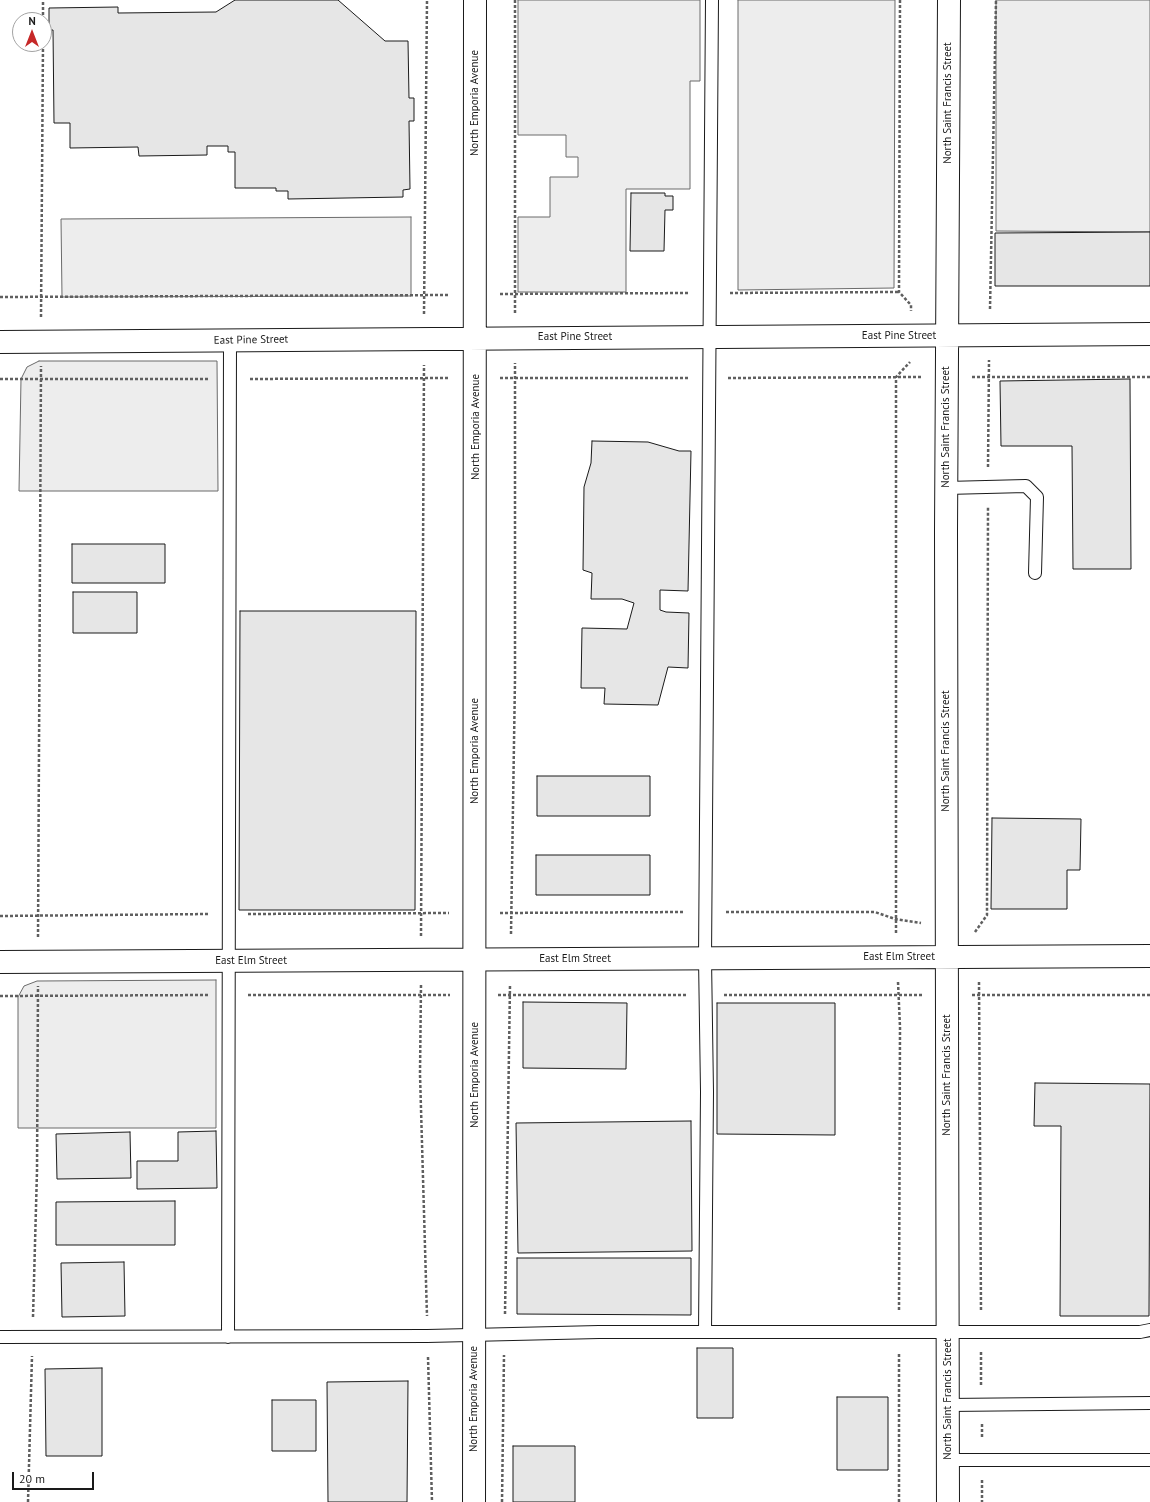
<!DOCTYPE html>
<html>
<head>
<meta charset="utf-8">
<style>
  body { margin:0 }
  #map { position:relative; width:1150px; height:1502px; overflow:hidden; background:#fff; font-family:"PT Sans",sans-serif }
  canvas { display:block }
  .north { position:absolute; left:12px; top:12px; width:40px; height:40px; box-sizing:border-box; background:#fff; border:1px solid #a3a3a3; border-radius:50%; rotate:0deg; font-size:11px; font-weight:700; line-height:16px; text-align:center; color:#1a1a1a }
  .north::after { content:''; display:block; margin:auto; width:14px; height:18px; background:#c62828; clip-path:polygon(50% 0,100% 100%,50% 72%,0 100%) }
  .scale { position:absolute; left:12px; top:1472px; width:82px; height:18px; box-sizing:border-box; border:2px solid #1a1a1a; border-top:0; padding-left:5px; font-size:12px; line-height:14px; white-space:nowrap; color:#1a1a1a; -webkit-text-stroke:3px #fff; paint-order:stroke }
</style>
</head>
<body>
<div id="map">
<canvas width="1150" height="1502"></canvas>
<div class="north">N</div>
<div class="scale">20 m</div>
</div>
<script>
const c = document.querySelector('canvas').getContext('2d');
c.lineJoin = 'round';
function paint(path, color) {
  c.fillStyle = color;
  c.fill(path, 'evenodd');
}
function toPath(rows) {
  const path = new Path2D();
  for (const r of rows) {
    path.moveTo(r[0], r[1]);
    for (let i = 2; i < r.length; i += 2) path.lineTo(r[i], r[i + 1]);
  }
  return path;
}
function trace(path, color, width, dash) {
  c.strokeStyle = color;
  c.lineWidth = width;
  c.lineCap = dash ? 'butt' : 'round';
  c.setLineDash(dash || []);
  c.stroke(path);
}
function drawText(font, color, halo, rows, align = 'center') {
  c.font = font + ' "PT Sans",sans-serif';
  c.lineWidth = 3;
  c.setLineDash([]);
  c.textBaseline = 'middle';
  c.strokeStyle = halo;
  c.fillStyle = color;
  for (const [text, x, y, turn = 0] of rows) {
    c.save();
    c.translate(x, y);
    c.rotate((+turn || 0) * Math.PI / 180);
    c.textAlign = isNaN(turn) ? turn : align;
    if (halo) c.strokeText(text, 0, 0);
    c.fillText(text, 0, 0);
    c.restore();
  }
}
const built = toPath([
  [518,0,700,0,700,81,690,81,690,189,626,189,626,292,518,292,518,217,550,217,550,177,578,177,578,157,566,157,566,135,518,135,518,0],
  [738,0,895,0,894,288,738,290,738,0],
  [996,0,1150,0,1150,232,996,231,996,0],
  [411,217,411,296,62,297,61,219,411,217],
  [39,361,217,361,218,491,19,491,21,379,27,367,39,361],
  [216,980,216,1128,18,1128,18,997,24,986,37,981,216,980]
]);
const building = toPath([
  [235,0,338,0,385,41,408,41,409,98,414,98,414,121,409,121,410,189,403,190,403,197,288,199,288,191,276,191,276,188,235,188,235,152,228,152,228,146,207,146,207,155,139,156,138,147,70,148,70,123,54,123,53,30,49,30,49,8,118,7,118,13,216,12,235,0],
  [631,193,665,193,665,196,673,196,673,210,665,210,664,251,630,251,631,193],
  [1150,232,1150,286,995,286,995,233,1150,232],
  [1130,379,1131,569,1073,569,1072,446,1001,446,1000,381,1130,379],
  [592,441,648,442,679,451,691,451,688,591,660,590,660,610,666,612,689,613,688,668,668,667,658,705,604,704,605,688,581,688,582,628,627,629,634,603,622,599,591,599,592,573,583,570,584,487,591,463,592,441],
  [72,544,165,544,165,583,72,583,72,544],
  [73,592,137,592,137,633,73,633,73,592],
  [240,611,416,611,415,910,239,910,240,611],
  [537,776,650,776,650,816,537,816,537,776],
  [992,818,1081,819,1080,870,1067,870,1067,909,991,909,992,818],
  [536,855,650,855,650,895,536,895,536,855],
  [523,1002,627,1003,626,1069,523,1068,523,1002],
  [717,1003,835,1003,835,1135,717,1134,717,1003],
  [1035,1083,1150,1084,1149,1316,1060,1316,1061,1126,1034,1126,1035,1083],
  [691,1121,692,1251,518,1253,516,1123,691,1121],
  [216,1131,217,1188,137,1189,137,1161,178,1161,178,1132,216,1131],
  [130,1132,131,1178,57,1179,56,1134,130,1132],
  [175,1201,175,1245,56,1245,56,1202,175,1201],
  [517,1258,691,1258,691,1315,517,1314,517,1258],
  [124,1262,125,1316,62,1317,61,1263,124,1262],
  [697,1348,733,1348,733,1418,697,1418,697,1348],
  [102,1368,102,1456,46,1456,45,1369,102,1368],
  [408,1381,407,1502,328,1502,327,1382,408,1381],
  [837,1397,888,1397,888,1470,837,1470,837,1397],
  [272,1400,316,1400,316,1451,272,1451,272,1400],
  [513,1446,575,1446,575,1502,513,1502,513,1446]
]);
const path = toPath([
  [515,0,515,314],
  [900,0,899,292,911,305,911,311],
  [43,20,43,0],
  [730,293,899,292],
  [500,294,689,293],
  [0,297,449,295],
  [990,309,996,0],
  [424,314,427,0],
  [41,317,43,44],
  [972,377,1150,377],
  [500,378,689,378],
  [728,378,921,377],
  [0,379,210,379],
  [250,379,449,378],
  [988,467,989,360],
  [726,912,875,912,895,919,921,923],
  [500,913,685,912],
  [248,914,449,913],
  [0,916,209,914],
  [975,932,987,915,988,506],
  [896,933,896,377,910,362],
  [511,934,515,679,515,363],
  [421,936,424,365],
  [38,937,41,366],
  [898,982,900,1027,899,1311],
  [979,982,981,1311],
  [421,985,420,1074,427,1316],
  [248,995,450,995],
  [498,995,686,995],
  [724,995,922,995],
  [972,995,1150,995],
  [0,996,210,995],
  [505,1314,510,985],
  [33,1317,37,1171,38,986],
  [981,1352,981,1385],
  [428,1357,432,1502],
  [982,1424,982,1439],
  [982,1480,982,1502],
  [28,1502,32,1356],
  [502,1502,504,1355],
  [899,1502,899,1352]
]);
const lane = toPath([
  [946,488,1026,486,1037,497,1035,573],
  [705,1332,707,1092,705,958,712,0],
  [0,1337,427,1336,599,1332,1140,1332,1150,1330],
  [228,1337,230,340],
  [947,1405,1150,1403],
  [948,1460,1150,1460]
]);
const street = toPath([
  [0,342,1150,334],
  [0,962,1150,956],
  [474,1502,475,0],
  [948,1502,946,531,949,0]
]);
const streetNames = [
  ["North Emporia Avenue",475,103,-90],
  ["North Saint Francis Street",948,103,-90],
  ["East Pine Street",899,336],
  ["East Pine Street",575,337],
  ["East Pine Street",251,340,-1],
  ["North Emporia Avenue",476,427,-90],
  ["North Saint Francis Street",946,427,-90],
  ["North Emporia Avenue",475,751,-90],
  ["North Saint Francis Street",946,751,-90],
  ["East Elm Street",899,957],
  ["East Elm Street",575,959],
  ["East Elm Street",251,961],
  ["North Emporia Avenue",475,1075,-90],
  ["North Saint Francis Street",947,1075,-90],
  ["North Emporia Avenue",474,1399,-90],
  ["North Saint Francis Street",948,1399,-90]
];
paint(built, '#ededed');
trace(built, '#6a6a6a', 1);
paint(building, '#e6e6e6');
trace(building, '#1a1a1a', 1);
trace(lane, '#1a1a1a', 14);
trace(street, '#1a1a1a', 24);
trace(path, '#5f5f5f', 2.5, [3, 2]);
trace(lane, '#fff', 12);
trace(street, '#fff', 22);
drawText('11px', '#1a1a1a', '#fff', streetNames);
</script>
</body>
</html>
